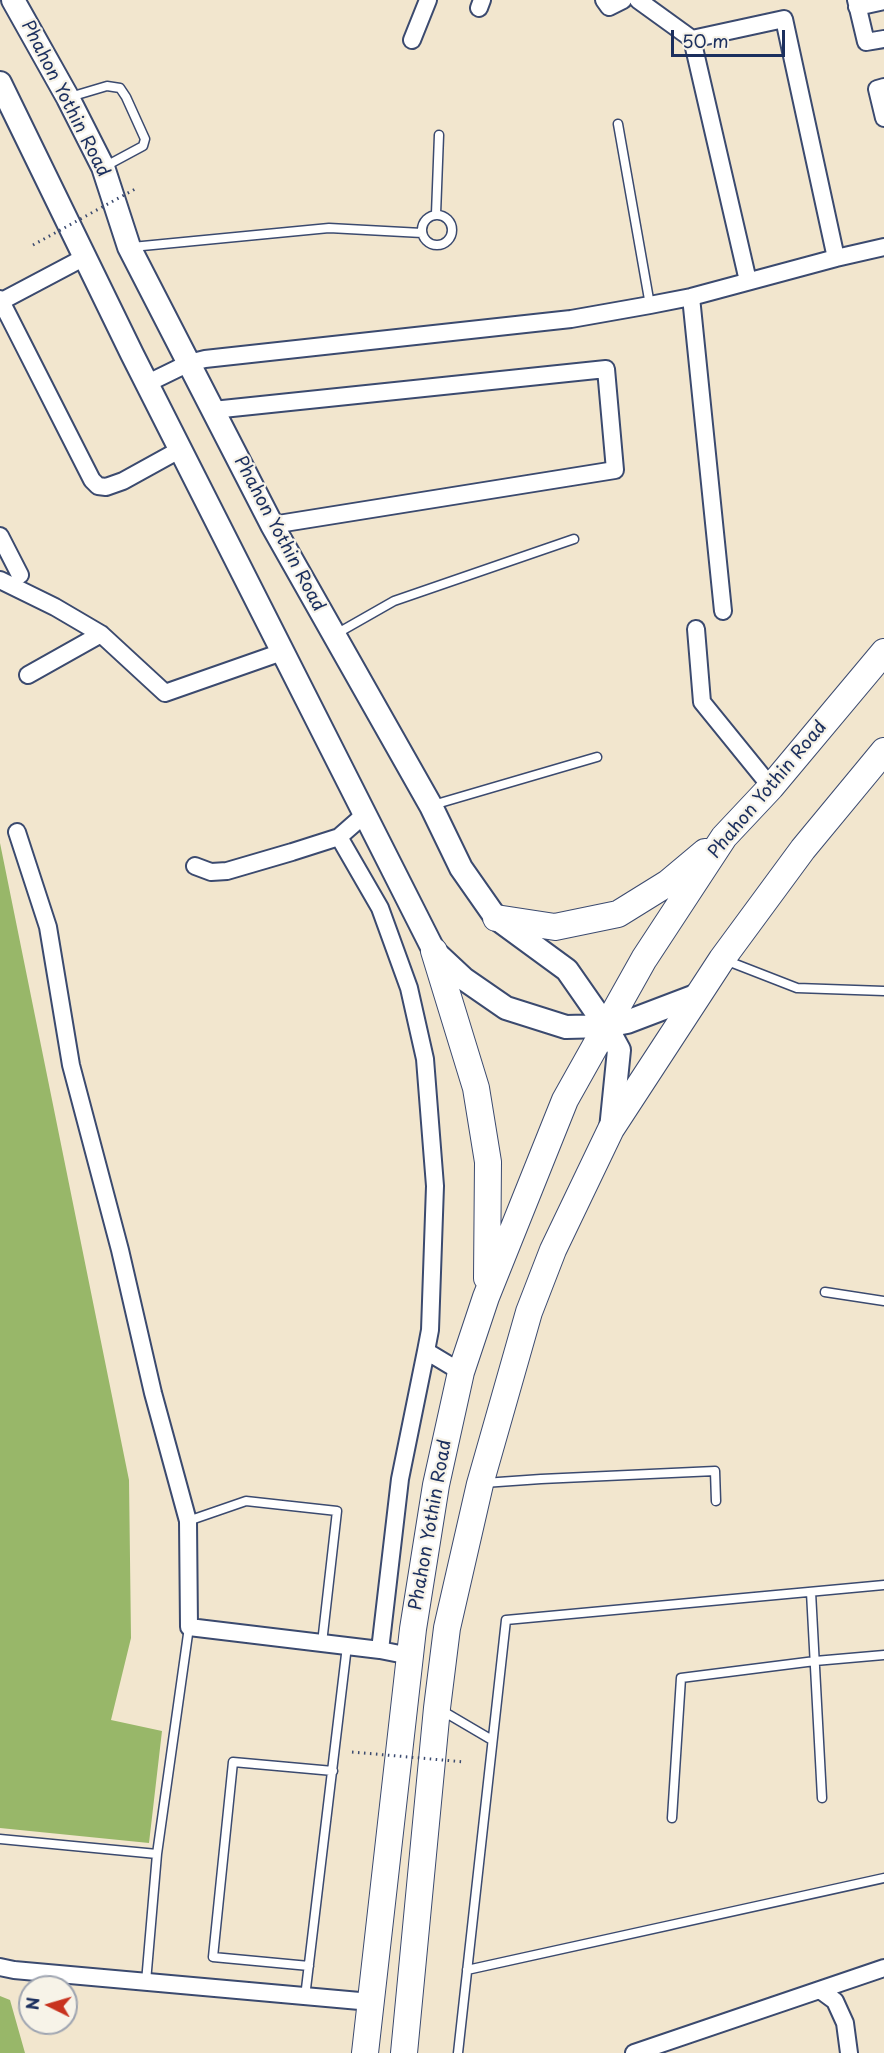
<!DOCTYPE html>
<html>
<head>
<meta charset="utf-8">
<style>
  body { margin:0 }
  #map { position:relative; width:884px; height:2053px; overflow:hidden; background:#f2e6ce; font-family:"Playpen Sans",sans-serif }
  canvas { display:block }
  .north { position:absolute; left:18px; top:1975px; width:60px; height:60px; box-sizing:border-box; background:#f7f3e8; border:2px solid #9fa5b1; border-radius:50%; rotate:275deg; font-size:16px; font-weight:700; line-height:24px; text-align:center; color:#1b2f5e }
  .north::after { content:''; display:block; margin:auto; width:21px; height:27px; background:#c8321e; clip-path:polygon(50% 0,100% 100%,50% 72%,0 100%) }
  .scale { position:absolute; left:671px; top:30px; width:114px; height:27px; box-sizing:border-box; border:3px solid #1b2f5e; border-top:0; padding-left:8px; font-size:18px; line-height:21px; white-space:nowrap; color:#1b2f5e; -webkit-text-stroke:4px #f7f3e8; paint-order:stroke }
</style>
</head>
<body>
<div id="map">
<canvas width="884" height="2053"></canvas>
<div class="north">N</div>
<div class="scale">50 m</div>
</div>
<script>
const c = document.querySelector('canvas').getContext('2d');
c.lineJoin = 'round';
function paint(path, color) {
  c.fillStyle = color;
  c.fill(path, 'evenodd');
}
function toPath(rows) {
  const path = new Path2D();
  for (const r of rows) {
    if (r.length === 3) {
      path.moveTo(r[0] + r[2], r[1]);
      path.arc(r[0], r[1], r[2], 0, 2 * Math.PI);
      continue;
    }
    path.moveTo(r[0], r[1]);
    for (let i = 2; i < r.length; i += 2) path.lineTo(r[i], r[i + 1]);
  }
  return path;
}
function trace(path, color, width, dash) {
  c.strokeStyle = color;
  c.lineWidth = width;
  c.lineCap = dash ? 'butt' : 'round';
  c.setLineDash(dash || []);
  c.stroke(path);
}
function drawText(font, color, halo, rows, align = 'center') {
  c.font = font + ' "Playpen Sans",sans-serif';
  c.lineWidth = 4.5;
  c.setLineDash([]);
  c.textBaseline = 'middle';
  c.strokeStyle = halo;
  c.fillStyle = color;
  for (const [text, x, y, turn = 0] of rows) {
    c.save();
    c.translate(x, y);
    c.rotate((+turn || 0) * Math.PI / 180);
    c.textAlign = isNaN(turn) ? turn : align;
    if (halo) c.strokeText(text, 0, 0);
    c.fillText(text, 0, 0);
    c.restore();
  }
}
const forest = toPath([
  [0,843,129,1480,131,1638,111,1720,162,1731,149,1843,0,1828],
  [0,1996,10,2000,25,2053,0,2053]
]);
const service = toPath([
  [70,97,107,86,120,88,126,97,145,139,143,146,104,167],
  [618,124,650,305],
  [436,214,439,135],
  [437,230,15],
  [132,247,329,228,422,233],
  [336,634,394,601,574,539],
  [433,805,597,757],
  [725,960,797,988,884,991],
  [825,1292,884,1301],
  [484,1483,541,1479,715,1471,716,1501],
  [188,1521,246,1501,337,1511,322,1643],
  [811,1592,822,1798],
  [441,1710,492,1740],
  [672,1818,681,1678,815,1661,884,1655],
  [0,1839,157,1854],
  [309,1966,213,1957,233,1762,333,1771],
  [467,1970,884,1878],
  [146,1982,157,1854,189,1627],
  [305,1997,347,1646],
  [458,2053,506,1620,884,1585]
]);
const minor = toPath([
  [604,0,609,7,623,0],
  [638,0,692,39],
  [856,0,866,42,884,39],
  [857,7,884,1],
  [479,8,482,0],
  [412,40,428,0],
  [884,87,877,89,884,118],
  [748,281,692,39,784,19,836,258],
  [691,297,723,611],
  [0,299,92,480,98,486,106,487,123,481,181,449],
  [0,302,85,257],
  [148,383,189,363,205,359,571,319,650,305,691,297,836,258,884,247],
  [213,410,606,369,615,470,272,525],
  [0,536,20,575],
  [0,580,55,607,101,634,165,693,282,652],
  [696,629,702,702,771,787],
  [28,675,101,634],
  [17,832,48,927,71,1065,120,1250,153,1393,188,1521,189,1627,380,1650,410,1656],
  [339,837,380,908,409,988,425,1059,435,1186,430,1330,426,1351,461,1372],
  [195,866,211,872,227,871,292,852,339,837,364,815],
  [380,1650,400,1479,426,1351],
  [0,1967,14,1970,371,2002],
  [820,1990,835,2001,845,2023,849,2053],
  [634,2053,884,1968]
]);
const secondary = toPath([
  [13,0,68,98,103,167,129,247,272,525,431,806,461,868,496,918,567,970,606,1026,619,1050,611,1129],
  [0,83,132,354,434,951,464,979,506,1008,566,1027,606,1026,627,1022,698,995]
]);
const primary = toPath([
  [496,918,555,927,618,914,668,883,705,852],
  [434,951,476,1088,488,1162,487,1278],
  [365,2053,413,1629,436,1485,461,1372,486,1297,565,1100,644,959,724,837,771,787,884,652],
  [404,2053,437,1708,447,1628,480,1484,529,1312,553,1250,611,1129,722,959,803,849,884,751]
]);
const pathBridge = toPath([
  [33,245,137,188],
  [352,1752,465,1762]
]);
const streetNames = [
  ["Phahon Yothin Road",65,99,63],
  ["Phahon Yothin Road",279,534,62],
  ["Phahon Yothin Road",768,790,-50],
  ["Phahon Yothin Road",431,1525,-80]
];
paint(forest, '#98b769');
trace(service, '#3b4a6f', 11);
trace(minor, '#3b4a6f', 20);
trace(secondary, '#3b4a6f', 26);
trace(primary, '#3b4a6f', 28);
trace(service, '#fff', 8);
trace(minor, '#fff', 16);
trace(secondary, '#fff', 22);
trace(primary, '#fff', 26);
trace(pathBridge, '#3b4a6f', 3, [1.5, 4.5]);
drawText('18px', '#1b2f5e', '#f7f3e8', streetNames);
</script>
</body>
</html>
